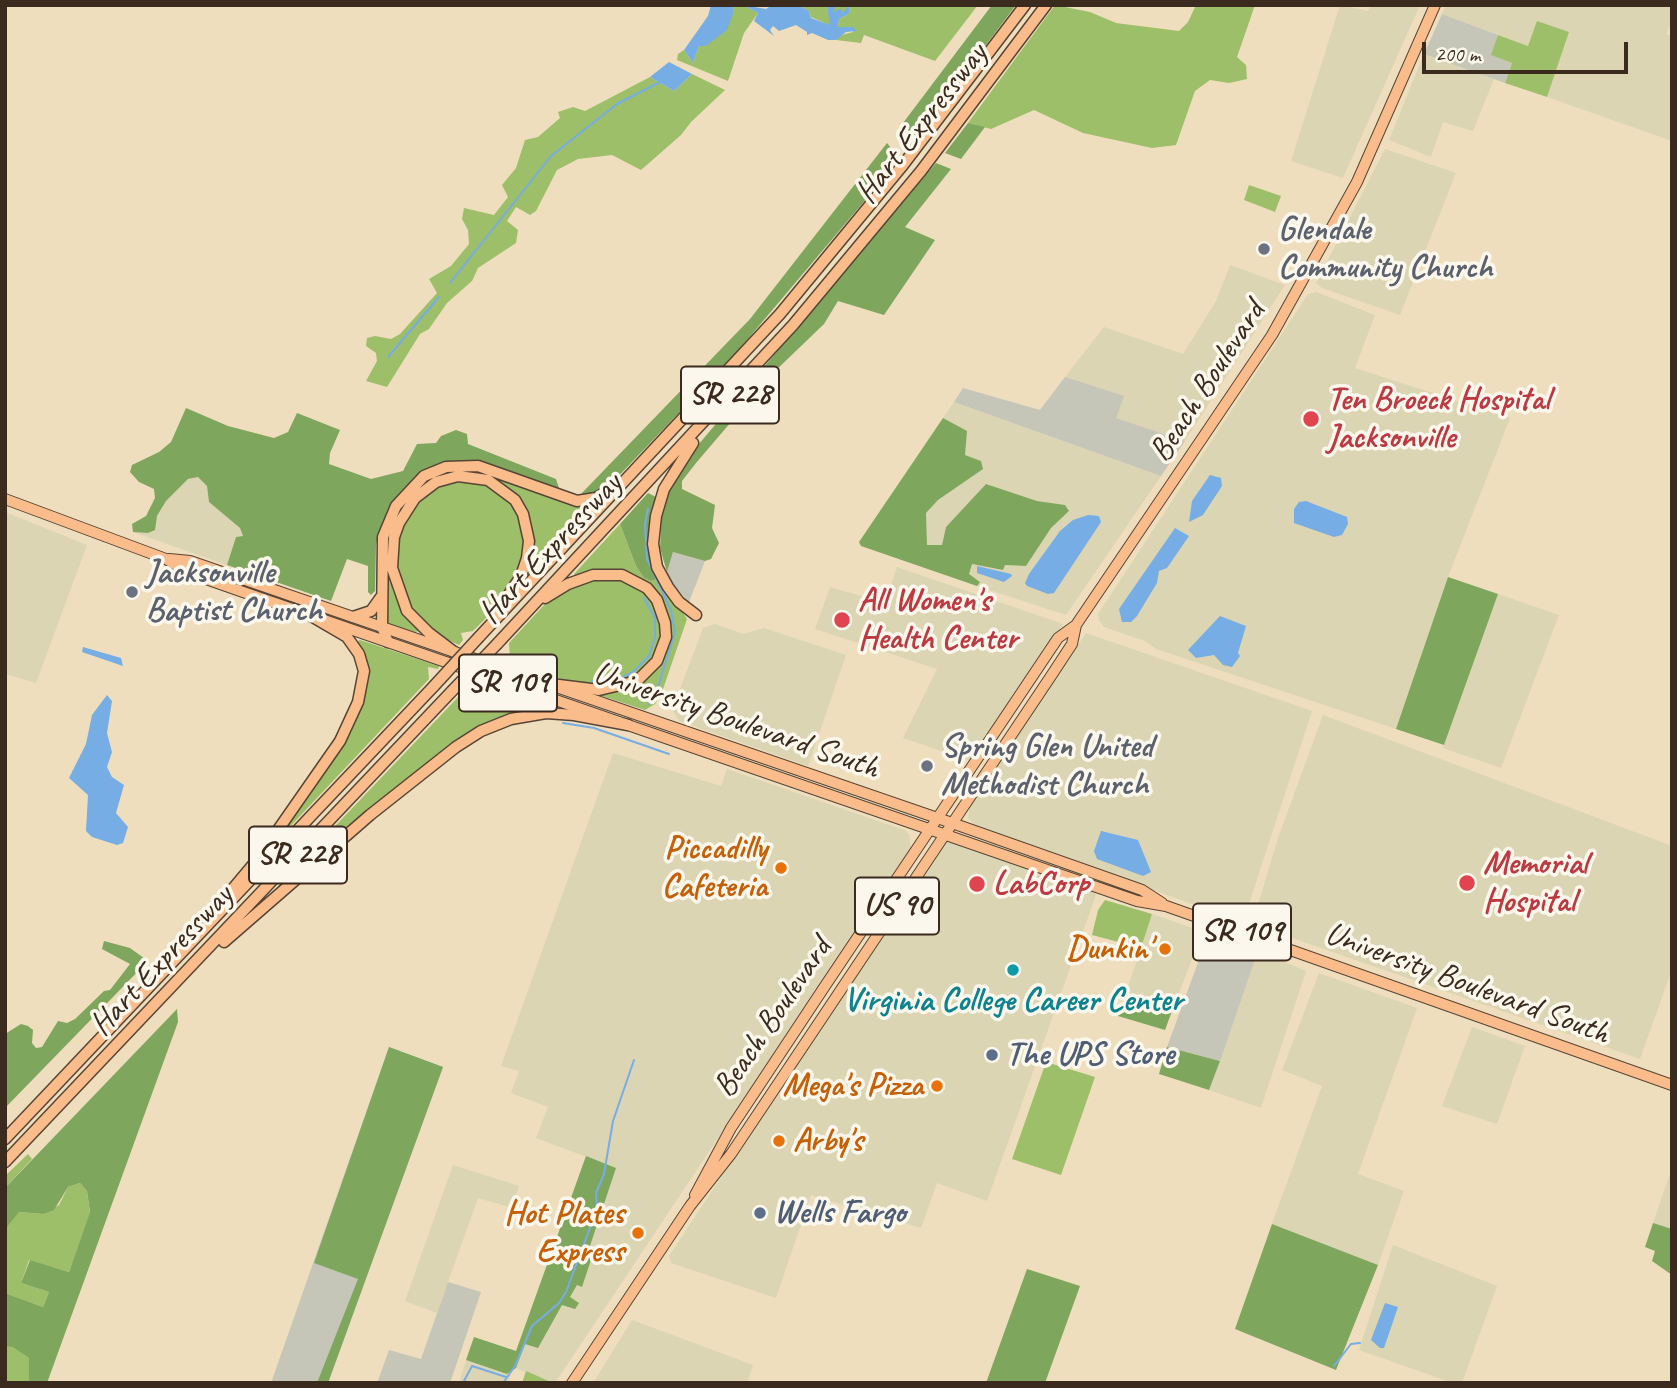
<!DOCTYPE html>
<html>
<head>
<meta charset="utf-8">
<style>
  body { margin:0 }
  #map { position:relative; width:1677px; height:1388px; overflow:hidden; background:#eedebd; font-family:Caveat,sans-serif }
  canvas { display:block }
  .frame { position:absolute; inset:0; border:7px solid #3b2a1e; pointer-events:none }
  .scale { position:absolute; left:1422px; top:42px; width:206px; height:32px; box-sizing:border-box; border:4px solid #3b2a1e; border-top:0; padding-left:9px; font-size:21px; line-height:24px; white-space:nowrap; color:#3b2a1e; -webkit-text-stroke:5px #fbf7ec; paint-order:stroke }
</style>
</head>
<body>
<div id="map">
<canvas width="1677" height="1388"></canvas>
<div class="frame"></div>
<div class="scale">200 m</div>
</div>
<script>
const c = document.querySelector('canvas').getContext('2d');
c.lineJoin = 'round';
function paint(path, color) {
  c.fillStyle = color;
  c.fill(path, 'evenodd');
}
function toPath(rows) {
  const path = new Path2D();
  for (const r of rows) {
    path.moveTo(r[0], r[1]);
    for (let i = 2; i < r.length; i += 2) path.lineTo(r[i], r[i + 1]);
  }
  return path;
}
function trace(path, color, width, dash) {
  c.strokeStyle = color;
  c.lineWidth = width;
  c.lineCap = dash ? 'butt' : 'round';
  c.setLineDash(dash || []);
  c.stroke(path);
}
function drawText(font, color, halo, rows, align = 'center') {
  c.font = font + ' Caveat,sans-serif';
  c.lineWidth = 7;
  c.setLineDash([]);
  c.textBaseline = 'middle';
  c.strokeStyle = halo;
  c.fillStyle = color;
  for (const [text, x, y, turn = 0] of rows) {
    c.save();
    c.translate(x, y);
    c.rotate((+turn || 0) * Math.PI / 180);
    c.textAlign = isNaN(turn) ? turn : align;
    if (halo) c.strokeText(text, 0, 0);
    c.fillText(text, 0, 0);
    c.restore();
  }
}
const built = toPath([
  [1340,5,1368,11,1371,5,1420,5,1343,178,1291,161],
  [1446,5,1672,5,1672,20,1666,34,1672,36,1672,141,1547,97,1569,32,1528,46,1442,14],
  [1424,54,1494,79,1473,131,1443,122,1431,157,1389,140],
  [1385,149,1456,173,1400,315,1322,288,1316,283],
  [1230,265,1285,285,1185,441,1116,418,1065,377,1104,327,1183,354,1216,301],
  [1316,292,1375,315,1355,368,1510,418,1448,577,1396,729,1156,649,1145,641,1104,627,1099,620,1098,614,1308,294],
  [954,402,1161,476,1066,615,977,586,980,581,968,574,972,564,1003,570,1005,565,1026,566,1051,528,1069,511,1065,505,1037,501,986,484,946,527,942,545,927,545,926,513,938,500,982,469,981,461,965,455,966,431,943,418],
  [198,477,207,486,209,502,240,528,243,536,236,537,227,565,133,532,148,533,166,501,188,479],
  [5,512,87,545,36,683,5,674],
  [897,567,1063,624,971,761,903,738,937,669,815,629,830,587,885,603],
  [1498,594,1559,615,1501,768,1443,748],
  [715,624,743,634,764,628,846,655,808,766,679,721,672,710,703,628],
  [1086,633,1312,711,1244,919,1240,921,978,828,968,818,970,805],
  [1323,715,1672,846,1672,969,1640,1059,1252,924,1279,835],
  [613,753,721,786,727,769,904,830,909,834,911,848,555,1383,549,1383,516,1368,525,1344,562,1305,579,1302,569,1298,577,1285,582,1287,593,1254,588,1252,616,1168,536,1138,548,1107,511,1093,519,1071,501,1066],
  [951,840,1091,889,1096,895,987,1201,937,1183,921,1228,811,1195,776,1298,671,1263,669,1256,928,864,947,841],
  [1152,914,1198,930,1201,936,1172,1011,1125,996],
  [1258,951,1306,971,1261,1108,1209,1090],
  [1319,973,1417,1008,1358,1174,1404,1191,1378,1265,1272,1224,1322,1086,1282,1070],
  [1472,1027,1525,1046,1497,1124,1442,1106],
  [453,1165,519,1186,512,1208,478,1198,437,1313,405,1301],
  [1672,1168,1672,1229,1653,1223],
  [1393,1245,1497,1286,1462,1383,1453,1383,1359,1350],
  [632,1320,753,1365,747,1383,593,1383],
  [466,1360,511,1375,508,1383,459,1383]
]);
const industrial = toPath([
  [1442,14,1498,35,1492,55,1512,63,1505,83,1424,54],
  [1065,377,1124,396,1116,418,1185,441,1161,476,954,402,963,388,1040,410],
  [673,552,705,561,689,602,671,584,667,572],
  [1211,935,1258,951,1220,1061,1167,1047,1203,949],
  [389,1047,443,1067,328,1383,271,1383],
  [448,1282,481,1292,450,1383,377,1383,389,1350,421,1359]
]);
const green = toPath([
  [733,5,743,5,758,13,744,33,728,81,677,60,678,54,684,50,693,63,699,46,734,11],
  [798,5,827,5,831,26,811,17,809,11],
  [834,5,978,5,935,61,864,35,861,43,836,40,838,36,853,32,853,27,838,28,839,19,850,13,849,6,845,13,833,12],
  [1055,5,1090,12,1116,23,1179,31,1188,22,1196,5,1255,5,1237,57,1246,65,1247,79,1229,83,1210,80,1195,91,1176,145,1152,148,1083,133,1034,110,991,129,968,123],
  [1537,21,1569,32,1547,97,1505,83,1512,63,1491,55,1498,35,1528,46],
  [692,74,725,90,691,122,681,135,641,170,612,155,578,159,557,170,536,211,530,215,516,207,507,221,518,230,516,243,478,268,472,281,447,303,429,329,420,334,387,387,366,381,377,361,376,353,366,346,367,338,375,336,391,339,400,334,437,293,429,279,451,266,469,244,468,230,462,219,464,208,494,215,508,197,502,185,516,168,525,140,538,137,560,118,558,112,573,107,585,111,650,77,674,91],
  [1249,185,1281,196,1275,212,1244,200],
  [499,476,562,502,593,507,527,576,524,575,532,531,496,481],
  [474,480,499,490,516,509,526,543,520,572,500,604,473,631,461,633,463,640,459,645,441,637,415,616,396,579,395,547,404,520,429,489,451,481],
  [620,524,636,566,644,578,651,581,659,578,687,619,661,695,655,704,645,710,596,694,625,690,637,684,657,667,666,613,630,574,603,569,576,576,574,574],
  [384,567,388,567,393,591,402,610,420,631,415,632,385,623],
  [591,578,629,581,650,597,661,618,661,640,652,663,632,680,601,686,566,681,510,659,509,643,544,605,563,591],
  [360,640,439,666,438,669,428,667,429,679,285,832,282,829,364,690,356,642],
  [476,679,566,710,486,726,280,888,278,886,463,692,478,690,474,681],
  [1105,900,1152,914,1141,948,1092,935,1098,910],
  [1046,1062,1095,1077,1061,1175,1012,1159],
  [28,1154,32,1159,5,1188,5,1176],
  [80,1183,87,1191,90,1213,69,1272,29,1260,21,1283,49,1292,43,1307,5,1293,5,1229,13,1216,19,1212,43,1214,59,1205,68,1187],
  [5,1346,13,1346,29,1358,29,1383,5,1383],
  [526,1371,551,1382,556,1381,555,1383,522,1383]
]);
const forest = toPath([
  [992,5,1016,5,916,138,901,132,900,127],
  [968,123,985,127,961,159,945,153],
  [887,143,895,153,894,166,736,353,609,486,599,493,579,496,750,319],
  [936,163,951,169,905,227,935,240,884,315,838,301,824,324,773,373,696,463,682,481,682,489,715,505,712,528,719,543,711,559,705,561,673,552,667,572,660,548,662,511,674,480,688,457],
  [186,408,228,426,274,438,288,432,297,413,340,430,330,453,329,464,371,479,403,471,417,444,436,443,441,436,456,430,467,434,468,444,556,479,560,491,482,462,452,461,424,470,396,497,381,527,376,545,375,591,371,595,368,592,368,566,347,559,331,601,227,565,236,537,243,536,240,528,209,502,207,486,198,477,188,479,166,501,157,516,155,530,148,533,133,532,132,524,146,516,155,498,154,489,139,482,130,472,132,465,159,452,171,442],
  [943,418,967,431,965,455,981,461,983,469,938,500,926,513,927,545,942,545,946,527,986,484,1037,501,1065,505,1069,511,1051,528,1026,566,1005,565,1003,570,972,564,969,574,980,582,977,586,861,546,859,542],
  [648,493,656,497,653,510,659,578,651,581,644,578,636,566,620,524],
  [1448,577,1498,594,1444,745,1396,729],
  [104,941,130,948,148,961,5,1108,5,1034,21,1024,28,1026,33,1030,32,1043,36,1048,42,1047,58,1021,67,1023,75,1019,104,991,110,990,130,964,102,949],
  [1125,996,1172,1011,1165,1030,1118,1016],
  [177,1009,178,1022,47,1383,29,1383,29,1358,13,1347,5,1346,5,1293,43,1307,49,1292,21,1283,30,1260,69,1272,90,1212,87,1191,80,1183,68,1187,54,1210,43,1214,19,1212,5,1229,5,1188],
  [389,1047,443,1067,328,1383,317,1383,358,1279,314,1263],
  [1167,1047,1220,1061,1209,1090,1159,1074],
  [586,1156,616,1168,588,1252,593,1254,582,1287,577,1285,570,1297,579,1303,575,1309,562,1305,538,1348,525,1344,516,1368,507,1374,466,1360,474,1337,516,1351],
  [1653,1223,1672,1229,1672,1275,1652,1261,1655,1251,1645,1247],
  [1272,1224,1378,1265,1336,1370,1235,1329],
  [1027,1269,1080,1286,1045,1383,986,1383]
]);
const water = toPath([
  [711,5,733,5,734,11,727,30,706,46,699,46,693,63,684,50,708,16],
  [743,5,766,9,772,5,798,5,809,11,811,18,830,25,827,5,835,6,834,12,841,9,843,13,849,5,850,13,839,19,838,27,853,27,857,31,846,32,836,40,828,40,812,33,807,35,807,32,796,25,779,31,773,26,770,30,774,36,754,21,758,13],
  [669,62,692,74,674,91,650,77],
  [1210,475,1221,478,1222,486,1203,515,1189,522,1192,501],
  [1306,501,1347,517,1348,524,1342,535,1334,537,1294,523,1294,509,1299,502],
  [1088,515,1099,516,1101,522,1054,593,1048,594,1027,586,1025,583,1029,574,1060,531,1073,520],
  [1175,528,1189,536,1167,568,1159,571,1157,583,1137,616,1131,622,1122,622,1119,609],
  [977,566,1011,574,1012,576,1004,582,977,573],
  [1220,616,1246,626,1238,653,1240,656,1232,667,1223,665,1214,655,1196,658,1188,650],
  [83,647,121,658,123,666,82,652],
  [107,695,112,701,107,733,112,752,107,767,112,777,124,785,116,813,128,827,123,843,117,845,92,837,86,831,88,795,69,778,86,744,92,715],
  [1101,831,1138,840,1151,872,1143,876,1097,859,1094,851],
  [1385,1303,1398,1307,1384,1348,1380,1348,1371,1340]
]);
const stream = toPath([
  [450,283,551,156,617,104,660,82],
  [388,357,439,297],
  [648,509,645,524,647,559,671,610,675,632,657,690,649,704],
  [592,681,622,678,633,672,649,656,655,637,655,618,644,598],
  [563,723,594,728,669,754],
  [1334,1366,1351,1344,1360,1343],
  [463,1383,472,1366,506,1377],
  [503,1383,515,1366,532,1326,559,1303,566,1292,597,1209,596,1193,604,1174,613,1121,634,1060]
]);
const primary = toPath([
  [5,499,166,559,189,573,246,593,1137,901,1166,906,1672,1085],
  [169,559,190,561,952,823,1142,890,1162,903]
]);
const trunk = toPath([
  [695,1195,731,1128,825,986,1058,638,1076,625],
  [572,1383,690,1206,731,1154,1051,676,1072,644,1076,625,1272,335,1357,182,1435,5]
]);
const motorway = toPath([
  [693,443,664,489,656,516,653,544,657,567,668,587,679,602,696,615],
  [545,598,568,584,593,575,622,575,647,588,657,600,665,623,666,637,657,661,637,681,599,690,551,684],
  [353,617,371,611,381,597],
  [479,637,780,314,903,165,1025,5],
  [388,642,382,627,383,537,396,506,424,476,446,467,478,466,577,501,596,498,615,487],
  [497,644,793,325,921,171,1046,5],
  [454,652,429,633,407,611,392,568,394,537,399,523,415,498,436,482,458,476,488,480,515,500,523,514,529,541,527,558,521,576,502,605],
  [231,891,257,860,340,741,358,702,364,671,359,654,347,637,311,616],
  [224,942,370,815,456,747,481,731,511,719,546,713,574,715,628,725],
  [5,1139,434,686],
  [5,1162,452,691]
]);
const motorwayBridge = toPath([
  [434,686,479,637],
  [452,691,497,644]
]);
const markers = [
  [1264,249,7,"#6b7280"],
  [1311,419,9,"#e0444e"],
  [132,592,7,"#6b7280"],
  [842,620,9,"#e0444e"],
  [927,766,7,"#6b7280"],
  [781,868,7,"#e8710a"],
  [1467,883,9,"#e0444e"],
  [977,884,9,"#e0444e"],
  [1165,949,7,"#e8710a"],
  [1013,970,7,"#0f9aa8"],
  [992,1055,7,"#5c6f8a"],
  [937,1086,7,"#e8710a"],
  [779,1141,7,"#e8710a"],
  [760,1213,7,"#5c6f8a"],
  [638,1233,7,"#e8710a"]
];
const shields = [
  [730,395,98],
  [508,683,98],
  [298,855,98],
  [897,906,84],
  [1242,932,98]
];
const shieldNames = [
  ["SR 228",730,395],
  ["SR 109",508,683],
  ["SR 228",298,855],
  ["US 90",897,906],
  ["SR 109",1242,932]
];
const streetNames = [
  ["Hart Expressway",922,124,-52],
  ["Beach Boulevard",1208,382,-57],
  ["Hart Expressway",551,549,-47],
  ["University Boulevard South",736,721,19],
  ["Hart Expressway",162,961,-47],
  ["University Boulevard South",1467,984,20],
  ["Beach Boulevard",773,1018,-56]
];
const worshipNames = [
  ["Glendale",1278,230],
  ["Community Church",1278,268],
  ["Jacksonville",146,573],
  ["Baptist Church",146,611],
  ["Spring Glen United",941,747],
  ["Methodist Church",941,785]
];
const healthNames = [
  ["Ten Broeck Hospital",1327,400],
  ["Jacksonville",1327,438],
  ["All Women's",858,601],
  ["Health Center",858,639],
  ["Memorial",1483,864],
  ["Hospital",1483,902],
  ["LabCorp",993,884]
];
const foodNames = [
  ["Piccadilly",767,849],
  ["Cafeteria",767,887],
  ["Dunkin'",1151,949],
  ["Mega's Pizza",923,1086],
  ["Arby's",793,1141,"left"],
  ["Hot Plates",624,1214],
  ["Express",624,1252]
];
const cultureNames = [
  ["Virginia College Career Center",1013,1001]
];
const serviceNames = [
  ["The UPS Store",1006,1055],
  ["Wells Fargo",774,1213]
];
paint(built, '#dbd5b4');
paint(industrial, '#c5c5b8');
paint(green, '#9dbf69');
paint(forest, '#7ea65d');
paint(water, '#76ade5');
trace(stream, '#76ade5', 2);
trace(primary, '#564536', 12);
trace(trunk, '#564536', 12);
trace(motorway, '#564536', 13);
trace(primary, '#f9bc8a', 10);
trace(trunk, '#f9bc8a', 10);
trace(motorway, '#f9bc8a', 10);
trace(motorwayBridge, '#564536', 13, []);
trace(motorwayBridge, '#f9bc8a', 10);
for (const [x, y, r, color] of markers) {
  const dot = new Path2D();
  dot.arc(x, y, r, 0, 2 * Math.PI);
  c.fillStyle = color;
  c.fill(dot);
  trace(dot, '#fbf7ec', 2.5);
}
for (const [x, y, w] of shields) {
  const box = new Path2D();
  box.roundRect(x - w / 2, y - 28.5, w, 57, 5);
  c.fillStyle = '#fbf7ec';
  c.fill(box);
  trace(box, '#3b2a1e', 2);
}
drawText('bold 32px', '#3b2a1e', null, shieldNames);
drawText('33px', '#3b2a1e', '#fbf7ec', streetNames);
drawText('bold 33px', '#5b616d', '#fbf7ec', worshipNames, 'left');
drawText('bold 33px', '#be3a42', '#fbf7ec', healthNames, 'left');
drawText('bold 33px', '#c56008', '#fbf7ec', foodNames, 'right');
drawText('bold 33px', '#0d838f', '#fbf7ec', cultureNames);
drawText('bold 33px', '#4e5e75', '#fbf7ec', serviceNames, 'left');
</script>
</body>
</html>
